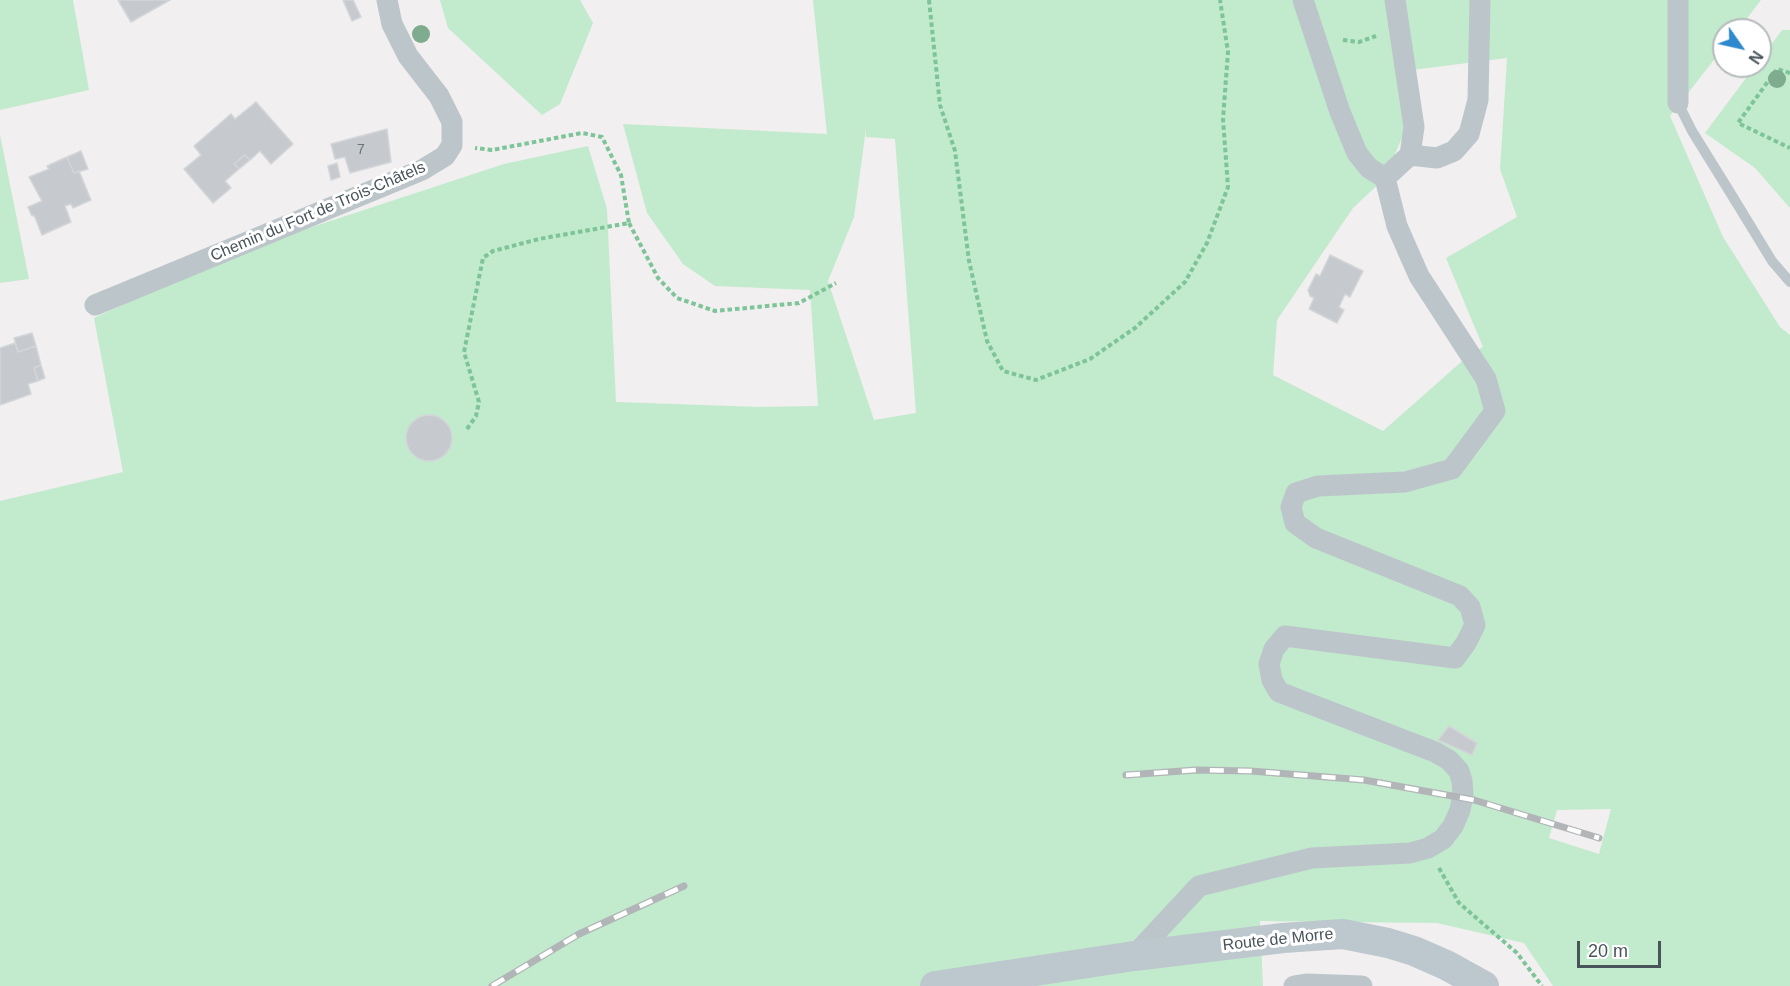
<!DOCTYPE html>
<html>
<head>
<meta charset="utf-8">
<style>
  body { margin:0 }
  #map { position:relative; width:1790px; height:986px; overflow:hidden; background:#f1efef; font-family:Arial,sans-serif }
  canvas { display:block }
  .north { position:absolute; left:1712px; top:18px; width:60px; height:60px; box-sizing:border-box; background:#fff; border:2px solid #b6bbbd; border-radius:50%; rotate:124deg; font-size:16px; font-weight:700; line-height:24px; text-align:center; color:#49545a }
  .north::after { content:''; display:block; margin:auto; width:21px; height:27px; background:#2d88cd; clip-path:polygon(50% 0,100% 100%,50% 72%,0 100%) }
  .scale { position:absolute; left:1577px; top:941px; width:84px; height:27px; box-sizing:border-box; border:3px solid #49545a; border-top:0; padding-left:8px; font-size:18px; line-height:21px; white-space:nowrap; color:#49545a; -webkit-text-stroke:4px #fff; paint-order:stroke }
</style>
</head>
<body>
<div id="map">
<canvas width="1790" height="986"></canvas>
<div class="north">N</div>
<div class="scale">20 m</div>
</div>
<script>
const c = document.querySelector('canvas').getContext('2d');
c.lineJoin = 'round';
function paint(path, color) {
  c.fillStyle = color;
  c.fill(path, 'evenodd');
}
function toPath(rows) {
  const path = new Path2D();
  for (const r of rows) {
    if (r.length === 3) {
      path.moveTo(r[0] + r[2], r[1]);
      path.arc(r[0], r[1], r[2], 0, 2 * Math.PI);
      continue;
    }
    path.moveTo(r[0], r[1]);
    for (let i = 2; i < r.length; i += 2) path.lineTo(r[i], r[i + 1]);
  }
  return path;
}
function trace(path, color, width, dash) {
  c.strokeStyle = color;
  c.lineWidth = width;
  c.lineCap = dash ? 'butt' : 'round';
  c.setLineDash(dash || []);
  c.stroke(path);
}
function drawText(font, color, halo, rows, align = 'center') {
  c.font = font + ' Arial,sans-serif';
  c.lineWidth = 6;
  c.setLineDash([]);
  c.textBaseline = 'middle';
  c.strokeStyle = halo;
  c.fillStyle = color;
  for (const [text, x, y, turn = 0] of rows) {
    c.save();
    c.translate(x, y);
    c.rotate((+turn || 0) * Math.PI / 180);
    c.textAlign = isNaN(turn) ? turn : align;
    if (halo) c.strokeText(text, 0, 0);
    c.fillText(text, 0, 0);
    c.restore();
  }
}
const green = toPath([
  [0,0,73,0,89,90,0,110],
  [440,0,580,0,593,23,560,104,542,115,448,28],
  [813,0,1761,0,1738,30,1724,30,1724,47,1670,116,1723,237,1780,327,1790,335,1790,986,1553,986,1524,943,1437,923,1260,921,1263,986,0,986,0,501,123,472,94,318,233,253,504,164,588,146,607,209,616,402,759,407,818,406,810,290,715,286,683,264,647,213,623,124,827,134],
  [1507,58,1500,169,1517,217,1446,258,1483,347,1469,355,1383,431,1273,375,1277,320,1353,208,1385,178,1406,128,1396,72],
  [866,129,866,137,895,139,916,413,874,420,828,281,854,217],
  [1611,809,1599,854,1549,838,1557,810],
  [1782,30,1790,30,1790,208,1755,168,1705,133,1755,66,1760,66,1760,60],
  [0,135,29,279,0,283]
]);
const building = toPath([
  [118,0,170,0,131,22,118,0],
  [343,0,353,0,361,17,352,21,343,0],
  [256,102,293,144,271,164,260,151,250,160,245,155,234,164,239,169,225,181,231,188,213,203,184,169,201,155,194,146,231,114,235,119,256,102],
  [387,129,391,162,350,173,345,157,335,159,331,144,387,129],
  [81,151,88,169,74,173,67,157,81,151],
  [245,155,250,160,239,169,234,164,245,155],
  [67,157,74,173,79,171,91,200,73,208,71,204,65,206,71,222,42,235,34,215,32,216,28,207,42,201,29,177,49,169,47,166,67,157],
  [337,163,340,177,331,180,328,166,337,163],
  [1330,255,1363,271,1350,297,1345,294,1339,307,1344,310,1337,323,1309,309,1314,298,1310,296,1308,290,1316,274,1320,276,1330,255],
  [32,333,36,346,18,352,14,338,32,333],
  [15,343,18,352,36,346,41,365,34,368,38,381,28,384,31,394,0,405,0,348,15,343],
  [41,365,45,378,38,381,34,368,41,365],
  [429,438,23],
  [1449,726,1477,743,1472,755,1438,740,1449,726]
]);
const path = toPath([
  [929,0,940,105,955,151,969,261,987,341,1003,371,1036,380,1090,359,1135,328,1185,282,1207,243,1228,187,1223,119,1228,52,1220,0],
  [1343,40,1359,42,1376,36],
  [1790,73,1777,69,1738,123,1790,148],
  [629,223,658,278,677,298,715,311,799,303,836,283],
  [467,429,476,416,479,402,464,352,483,258,493,251,539,239,629,223,621,175,602,137,582,133,492,150,475,148],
  [1439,868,1459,903,1517,953,1542,986]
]);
const lane = toPath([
  [1678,103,1692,131,1728,189,1772,261,1790,282]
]);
const street = toPath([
  [1678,103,1678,0],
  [1410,155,1437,158,1454,151,1469,134,1478,100,1480,0],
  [1385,178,1410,155,1414,127,1395,0],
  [95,305,422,170,445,156,452,145,452,122,439,96,408,56,392,24,387,0],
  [1134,956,1199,886,1312,858,1410,853,1428,848,1443,839,1453,826,1460,810,1463,794,1462,781,1459,771,1449,760,1435,752,1279,692,1272,680,1269,664,1274,649,1285,636,1455,658,1466,643,1475,625,1470,607,1460,596,1316,538,1295,523,1291,507,1296,493,1318,486,1405,482,1452,469,1495,411,1486,379,1419,276,1397,226,1385,178,1369,168,1357,153,1340,112,1303,0],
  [1294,986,1306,984,1362,986]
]);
const secondary = toPath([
  [935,986,1134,956,1283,938,1343,934,1388,943,1414,951,1446,965,1484,986]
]);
const rail = toPath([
  [1126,775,1196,770,1251,771,1364,780,1474,800,1599,838],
  [492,986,579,934,684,886]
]);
const trees = [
  [421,34],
  [1777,79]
];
const numberNames = [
  ["7",361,150]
];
const streetNames = [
  ["Chemin du Fort de Trois-Châtels",318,212,-23],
  ["Route de Morre",1278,940,-6]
];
paint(green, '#c2eacc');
paint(building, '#c6cace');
trace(building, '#d3d6d9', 1.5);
trace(path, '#7dc498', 4, [4.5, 3]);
trace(lane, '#bcc5ca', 10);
trace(street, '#bcc5ca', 21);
trace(secondary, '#bcc7ce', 30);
trace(rail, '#b1b5b8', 7);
trace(rail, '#fff', 4.5, [14]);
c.fillStyle = '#7fab8e';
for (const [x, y] of trees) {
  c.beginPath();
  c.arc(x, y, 9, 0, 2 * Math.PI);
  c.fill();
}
drawText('14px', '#687277', null, numberNames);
drawText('16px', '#49545a', '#fff', streetNames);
</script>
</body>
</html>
